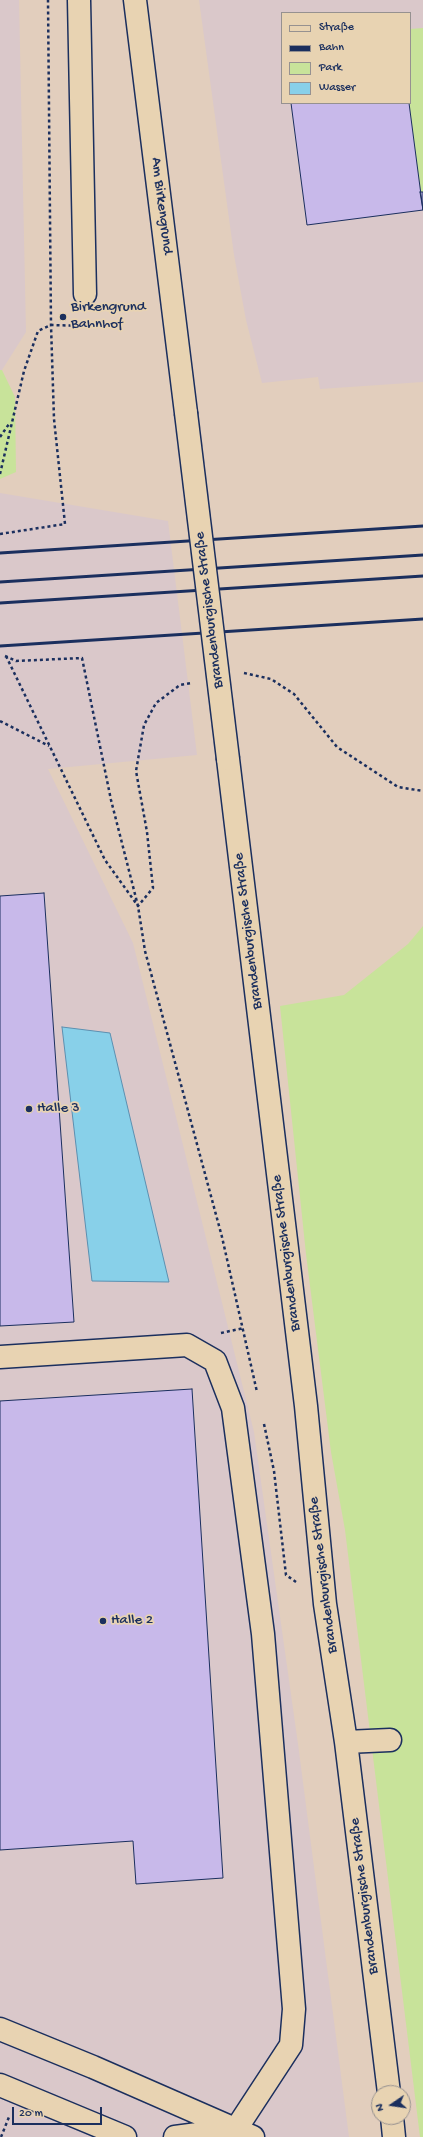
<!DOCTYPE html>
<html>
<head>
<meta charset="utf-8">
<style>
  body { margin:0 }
  #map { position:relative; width:423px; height:2137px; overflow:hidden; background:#e2cebd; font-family:"Gochi Hand",sans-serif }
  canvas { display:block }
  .legend { position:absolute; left:281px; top:12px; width:130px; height:92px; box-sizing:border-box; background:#e8d3b2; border:1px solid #969190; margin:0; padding:5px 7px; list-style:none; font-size:12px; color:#1b2f5e }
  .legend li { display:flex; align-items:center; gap:8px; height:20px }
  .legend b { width:20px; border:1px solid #969190 }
  .north { position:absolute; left:371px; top:2085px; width:40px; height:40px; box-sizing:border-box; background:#e8d3b2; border:1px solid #969190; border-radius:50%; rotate:257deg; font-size:11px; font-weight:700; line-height:16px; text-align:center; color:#1b2f5e }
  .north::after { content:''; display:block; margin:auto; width:14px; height:18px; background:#1b2f5e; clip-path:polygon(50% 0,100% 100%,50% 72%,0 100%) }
  .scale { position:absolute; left:12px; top:2107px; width:90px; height:18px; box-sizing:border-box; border:2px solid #1b2f5e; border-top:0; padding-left:5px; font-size:12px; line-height:14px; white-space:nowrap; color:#1b2f5e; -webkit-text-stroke:3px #e8d3b2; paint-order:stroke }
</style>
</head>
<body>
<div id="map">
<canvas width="423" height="2137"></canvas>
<ul class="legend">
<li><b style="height:5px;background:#e8d3b2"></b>Straße</li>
<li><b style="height:5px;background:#1b2f5e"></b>Bahn</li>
<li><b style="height:11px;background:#c8e39a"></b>Park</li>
<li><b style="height:11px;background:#88d0e9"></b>Wasser</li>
</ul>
<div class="north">N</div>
<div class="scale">20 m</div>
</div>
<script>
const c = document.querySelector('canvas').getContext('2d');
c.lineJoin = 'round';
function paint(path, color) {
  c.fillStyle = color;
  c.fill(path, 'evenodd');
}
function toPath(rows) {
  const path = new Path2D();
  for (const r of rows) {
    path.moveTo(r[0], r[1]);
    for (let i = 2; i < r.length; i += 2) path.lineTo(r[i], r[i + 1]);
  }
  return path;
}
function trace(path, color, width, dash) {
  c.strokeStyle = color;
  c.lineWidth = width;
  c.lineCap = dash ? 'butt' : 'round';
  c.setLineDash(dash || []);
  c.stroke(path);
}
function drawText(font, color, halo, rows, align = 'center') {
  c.font = font + ' "Gochi Hand",sans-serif';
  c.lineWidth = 3.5;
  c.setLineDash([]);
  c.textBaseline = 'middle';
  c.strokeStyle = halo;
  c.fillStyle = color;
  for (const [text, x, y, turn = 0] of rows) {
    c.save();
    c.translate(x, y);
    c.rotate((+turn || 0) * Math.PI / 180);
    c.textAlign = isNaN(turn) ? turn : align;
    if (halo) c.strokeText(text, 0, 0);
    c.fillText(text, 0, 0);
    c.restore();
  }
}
const built = toPath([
  [0,0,19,0,26,332,2,370,0,370],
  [199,0,423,0,423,382,320,389,318,377,262,383,246,320,234,255],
  [282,13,410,13,410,103,282,103],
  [0,493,168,521,197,755,48,769,133,943,254,1432,298,1744,349,2137,0,2137]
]);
const green = toPath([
  [423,28,423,192,420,192,409,103,410,29],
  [0,370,2,370,15,397,16,472,0,479],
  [423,926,423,2137,420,2137,345,1530,331,1452,306,1254,280,1006,344,995,408,944]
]);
const water = toPath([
  [62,1027,110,1033,169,1282,92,1281,62,1027]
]);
const building = toPath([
  [291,103,409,103,423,210,307,225,291,103],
  [420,192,423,192,423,210,420,192],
  [44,893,74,1322,0,1326,0,896,44,893],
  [192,1389,223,1878,136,1884,133,1841,0,1850,0,1401,192,1389]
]);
const path = toPath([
  [0,437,9,424],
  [0,474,24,371,38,331,51,325,84,326],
  [0,534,65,524,54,419,51,325,48,0],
  [5,656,16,661,82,658,111,800,138,906,145,951,222,1237,257,1392],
  [6,656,105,860,138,906,153,888,147,832,136,771,144,725,156,703,180,685,192,683],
  [244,673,271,679,294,694,337,747,398,787,423,791],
  [0,721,49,746],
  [221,1333,244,1328],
  [264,1424,274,1471,286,1575,296,1582],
  [1,2137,9,2117]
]);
const minor = toPath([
  [79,0,85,294],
  [135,0,186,413],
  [228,759,306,1406,325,1604,346,1742,389,2093],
  [0,1357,187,1345,215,1361,233,1408,263,1634,294,2009,291,2045,236,2129,235,2137],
  [346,1742,390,1740],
  [0,2029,93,2067,253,2137],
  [0,2085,125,2137],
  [392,2117,394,2137],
  [175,2137,236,2129]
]);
const rail = toPath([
  [0,553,423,526],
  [0,582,423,555],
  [0,603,423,576],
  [0,646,423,619]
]);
const minorBridge = toPath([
  [186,413,228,759]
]);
const markers = [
  [63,317,4,"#1b2f5e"],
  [29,1109,4,"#1b2f5e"],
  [103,1621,4,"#1b2f5e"]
];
const streetNames = [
  ["Am Birkengrund",161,206,83],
  ["Brandenburgische Straße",210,610,-97],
  ["Brandenburgische Straße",249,931,-97],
  ["Brandenburgische Straße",287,1253,-97],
  ["Brandenburgische Straße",324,1575,-97],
  ["Brandenburgische Straße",365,1896,-97]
];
const poiNames = [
  ["Birkengrund",71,308],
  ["Bahnhof",71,325],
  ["Halle 3",37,1109],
  ["Halle 2",111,1621]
];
paint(built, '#dac8ca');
paint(green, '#c8e39a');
paint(water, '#88d0e9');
trace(water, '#5c90b1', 1);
paint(building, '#c8b9ea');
trace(building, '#1b2f5e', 1);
trace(minor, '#1b2f5e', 25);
trace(path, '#1b2f5e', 2.5, [3, 3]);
trace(minor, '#e8d3b2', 22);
trace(rail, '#1b2f5e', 3);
trace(minorBridge, '#1b2f5e', 25, []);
trace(minorBridge, '#e8d3b2', 22);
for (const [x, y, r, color] of markers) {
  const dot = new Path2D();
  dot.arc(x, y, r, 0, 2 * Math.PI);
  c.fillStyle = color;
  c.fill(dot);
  trace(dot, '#e8d3b2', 1.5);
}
drawText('15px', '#1b2f5e', '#e8d3b2', streetNames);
drawText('15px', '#1b2f5e', '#e8d3b2', poiNames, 'left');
</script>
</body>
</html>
